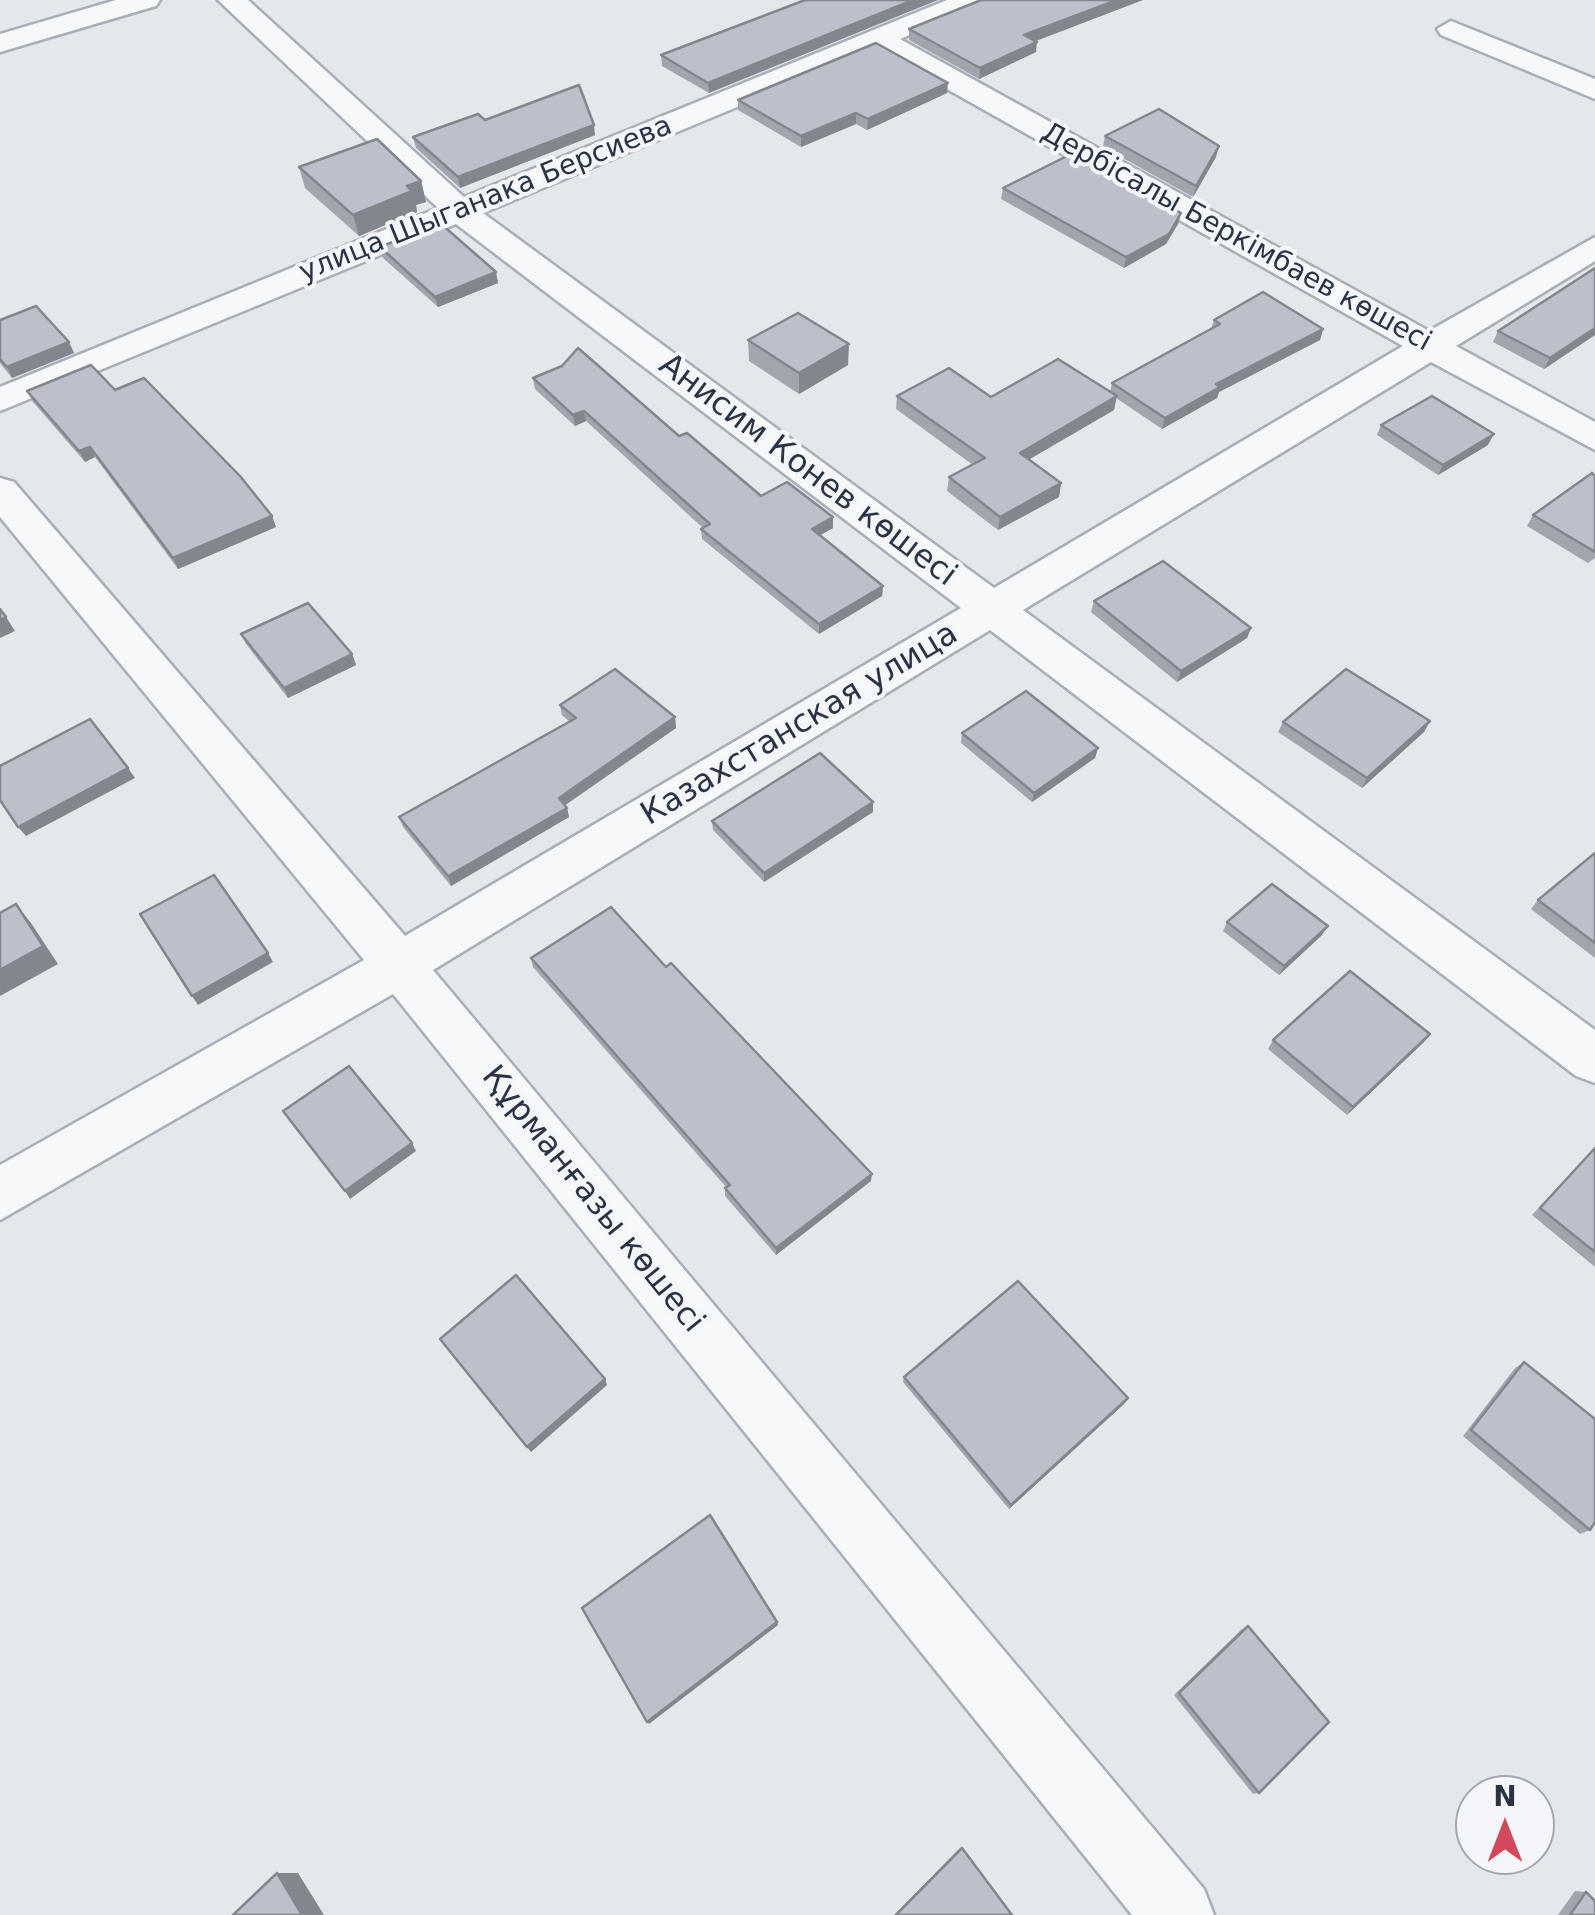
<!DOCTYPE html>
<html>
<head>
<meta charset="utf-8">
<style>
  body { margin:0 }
  #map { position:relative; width:1595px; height:1915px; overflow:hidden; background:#e4e7ec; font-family:"DejaVu Sans",sans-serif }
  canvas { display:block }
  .north { position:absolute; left:1455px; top:1775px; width:100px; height:100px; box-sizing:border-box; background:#f4f6f9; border:2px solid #a4a8b1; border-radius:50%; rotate:0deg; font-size:28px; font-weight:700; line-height:40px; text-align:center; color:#2b3445 }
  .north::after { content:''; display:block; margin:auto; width:35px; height:45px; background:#d1495b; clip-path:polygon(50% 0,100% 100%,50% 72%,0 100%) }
</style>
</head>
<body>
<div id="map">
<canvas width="1595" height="1915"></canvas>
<div class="north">N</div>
</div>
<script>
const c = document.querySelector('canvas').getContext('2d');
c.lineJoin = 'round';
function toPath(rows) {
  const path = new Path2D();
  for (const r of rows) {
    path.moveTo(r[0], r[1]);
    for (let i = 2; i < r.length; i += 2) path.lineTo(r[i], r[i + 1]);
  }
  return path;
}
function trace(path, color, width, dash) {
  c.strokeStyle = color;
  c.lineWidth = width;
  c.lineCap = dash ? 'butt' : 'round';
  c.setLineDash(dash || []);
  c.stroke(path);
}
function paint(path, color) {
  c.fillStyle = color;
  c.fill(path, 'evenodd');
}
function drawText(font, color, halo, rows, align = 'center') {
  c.font = font + ' "DejaVu Sans",sans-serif';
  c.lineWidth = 8;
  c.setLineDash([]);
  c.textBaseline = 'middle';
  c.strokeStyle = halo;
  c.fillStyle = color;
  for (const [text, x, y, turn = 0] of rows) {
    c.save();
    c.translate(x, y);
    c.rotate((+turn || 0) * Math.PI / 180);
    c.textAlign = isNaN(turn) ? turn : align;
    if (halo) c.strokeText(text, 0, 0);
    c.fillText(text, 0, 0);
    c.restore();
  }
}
const minor = toPath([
  [116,0,160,0,156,6,0,52,0,34,116,0],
  [218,0,248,0,464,197,947,0,985,0,981,6,900,39,1429,331,1595,237,1595,261,1456,346,1595,422,1595,450,1431,362,1023,610,1595,1030,1595,1083,1576,1076,990,630,433,970,1204,1889,1214,1915,1132,1915,393,994,0,1220,0,1165,364,960,0,517,0,478,14,482,405,936,961,608,456,224,0,411,0,387,438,208,218,0],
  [876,49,1403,346,994,588,483,213,876,49],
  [1451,21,1595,79,1595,99,1441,35,1437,29,1451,21]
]);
const wall = toPath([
  [805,0,709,93,662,66,661,55],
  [909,29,1035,41,1036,52,979,79,909,40],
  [947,93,867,130,856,124,801,147,738,110,738,100],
  [485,120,595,135,460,188,416,148,413,137],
  [1105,136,1216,157,1193,197,1103,147],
  [299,167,421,181,426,202,416,205,417,212,359,236,305,188],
  [1003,188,1181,213,1178,224,1166,244,1124,268,1001,199],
  [380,247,496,272,498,283,438,307,383,258],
  [1595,268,1595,335,1544,369,1493,342,1498,331],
  [0,320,69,342,74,353,12,378,0,363],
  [1214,320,1323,329,1320,340,1219,392,1217,398,1162,429,1116,398,1114,410,1029,459,1061,483,1059,497,998,530,947,491,949,477,973,465,896,409,897,396,991,397,1110,392,1112,383,1211,329],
  [748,340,848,365,799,394,749,361],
  [533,378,679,436,761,496,833,517,833,528,819,535,883,586,882,596,819,634,702,539,701,529,703,528,586,421,575,426,535,389],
  [115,390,272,516,276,527,178,569,95,457,85,462,33,402,27,391],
  [1381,425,1488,445,1438,475,1377,435],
  [1592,473,1595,558,1588,563,1527,526,1533,515],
  [1094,601,1251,628,1247,638,1177,682,1091,612],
  [241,634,352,654,356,665,288,698,246,644],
  [560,705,675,717,676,728,565,805,567,808,569,817,451,886,403,827,399,817,570,722,562,715],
  [1430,721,1424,732,1362,788,1278,732,1283,722],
  [962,733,1098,748,1095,758,1032,802,961,743],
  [873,812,764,882,713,830,712,821],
  [1595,853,1595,958,1531,909,1538,900],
  [1227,922,1322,935,1279,975,1223,931],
  [531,958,666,967,871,1181,776,1255,725,1196,725,1188,726,1187,533,967],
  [1273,1040,1424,1042,1347,1115,1268,1049],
  [1595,1147,1595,1267,1532,1215],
  [1524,1362,1590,1530,1580,1534,1463,1436,1515,1368],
  [904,1377,1128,1398,1124,1404,1009,1509,903,1382],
  [1248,1626,1259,1793,1253,1794,1174,1695,1242,1629],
  [960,1848,962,1848,1012,1915,894,1915],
  [1575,1891,1586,1892,1595,1915,1558,1915]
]);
const shadedWall = toPath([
  [913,0,938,0,709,93,708,83],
  [1117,0,1143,0,1023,46,1024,35],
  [1037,42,1036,52,979,79,980,68],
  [948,83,947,93,867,130,868,119],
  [856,113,856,124,801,147,801,136],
  [594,125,595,135,460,188,458,177],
  [1219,146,1216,157,1193,197,1196,186],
  [421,181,426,202,416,205,417,212,359,236,353,215,407,186],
  [1181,213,1178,224,1166,244,1124,268,1126,257],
  [496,272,498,283,438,307,435,297],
  [1595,328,1595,335,1544,369,1550,358],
  [1323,329,1320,340,1219,392,1217,398,1162,429,1165,418,1216,384],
  [69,342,74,353,12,378,7,367],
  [849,344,848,365,799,394,799,373],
  [1117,396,1114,410,1018,466,1020,453],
  [584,411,586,421,575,426,573,415],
  [1494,434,1488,445,1438,475,1443,465],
  [90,447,95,457,85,462,79,451],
  [1061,483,1059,497,998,530,1000,517],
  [272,516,276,527,178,569,173,558],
  [833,517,833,528,812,540,812,529],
  [883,586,882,596,819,634,819,624],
  [6,617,15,631,0,638,0,620],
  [1251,628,1247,638,1177,682,1181,671],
  [352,654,356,665,288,698,284,688],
  [675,717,676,728,561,808,559,798],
  [1430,721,1424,732,1362,788,1367,778],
  [1098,748,1095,758,1032,802,1034,793],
  [128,768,135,778,26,836,18,827],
  [873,802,873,812,764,882,764,873],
  [567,808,569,817,451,886,448,876],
  [16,904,31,923,58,964,0,996,0,970],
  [1328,926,1322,935,1279,975,1284,966],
  [268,953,273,962,198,1005,192,996],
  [1430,1034,1424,1042,1347,1115,1353,1107],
  [412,1143,416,1151,350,1199,345,1191],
  [872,1174,871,1181,776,1255,776,1248],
  [605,1379,607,1385,531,1452,527,1447],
  [1128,1398,1124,1404,1009,1509,1011,1505],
  [777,1622,778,1625,649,1724,647,1722],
  [277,1873,298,1873,324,1915,302,1915]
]);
const building = toPath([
  [805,0,913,0,708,83,661,55,805,0],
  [981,0,1117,0,1024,35,1037,42,980,68,909,29,981,0],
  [876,43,948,83,868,119,856,113,801,136,738,100,876,43],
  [579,85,594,125,458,177,413,137,478,114,485,120,579,85],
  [1159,109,1219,146,1196,186,1105,136,1159,109],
  [377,139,421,181,407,186,412,191,353,215,299,167,377,139],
  [1073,153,1181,213,1169,234,1126,257,1003,188,1073,153],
  [440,223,496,272,435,297,380,247,440,223],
  [1595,268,1595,328,1550,358,1498,331,1595,268],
  [1263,292,1323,329,1216,384,1220,387,1165,418,1112,383,1220,324,1214,320,1263,292],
  [36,306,69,342,7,367,0,359,0,320,36,306],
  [798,313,849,344,799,373,748,340,798,313],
  [578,348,679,436,687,433,761,496,787,482,833,517,812,529,883,586,819,624,701,529,710,524,584,411,573,415,533,378,562,366,578,348],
  [1058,359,1117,396,1020,453,1061,483,1000,517,949,477,985,458,897,396,949,368,991,397,1058,359],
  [91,365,115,390,144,378,240,476,272,516,173,558,90,447,79,451,27,391,91,365],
  [1432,396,1494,434,1443,465,1381,425,1432,396],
  [1592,473,1595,476,1595,552,1533,515,1592,473],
  [1163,561,1251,628,1181,671,1094,601,1163,561],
  [308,603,352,654,284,688,241,634,308,603],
  [0,609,6,617,0,620,0,609],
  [615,669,675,717,559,798,567,808,448,876,399,817,576,718,560,705,615,669],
  [1346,669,1430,721,1367,778,1283,722,1346,669],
  [1026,691,1098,748,1034,793,962,733,1026,691],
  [90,719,128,768,18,827,0,800,0,766,90,719],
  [820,753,873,802,764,873,712,821,820,753],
  [1595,853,1595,943,1538,900,1595,853],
  [214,875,268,953,192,996,140,914,214,875],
  [1272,884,1328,926,1284,966,1227,922,1272,884],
  [16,904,43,946,0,970,0,913,16,904],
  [611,907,666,967,671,963,872,1174,776,1248,725,1188,730,1185,531,958,611,907],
  [1350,971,1430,1034,1353,1107,1273,1040,1350,971],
  [349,1066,412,1143,345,1191,283,1111,349,1066],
  [1595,1148,1595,1252,1540,1208,1595,1148],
  [516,1275,605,1379,527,1447,440,1339,516,1275],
  [1018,1281,1128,1398,1011,1505,904,1377,1018,1281],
  [1524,1362,1595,1419,1595,1522,1590,1530,1471,1430,1524,1362],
  [710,1515,777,1622,647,1722,582,1608,710,1515],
  [1248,1626,1329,1722,1259,1793,1179,1693,1248,1626],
  [962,1848,1012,1915,896,1915,962,1848],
  [277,1873,302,1915,233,1915,277,1873],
  [1586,1892,1595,1901,1595,1915,1570,1915,1586,1892]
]);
const farStreetnames = [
  ["улица Шыганака Берсиева",486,200,-22],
  ["Дербісалы Беркімбаев көшесі",1236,238,29]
];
const streetNames = [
  ["Анисим Конев көшесі",807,471,37],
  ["Казахстанская улица",800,725,-31],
  ["Құрманғазы көшесі",592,1200,51]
];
trace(minor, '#a9aeb7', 5);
paint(minor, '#f7f8fa');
paint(wall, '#a1a5ae');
paint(shadedWall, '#83868d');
paint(building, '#bbc0ca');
trace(building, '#83868d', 2.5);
drawText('28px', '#2b3445', '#f4f6f9', farStreetnames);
drawText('32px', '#2b3445', '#f4f6f9', streetNames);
</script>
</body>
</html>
